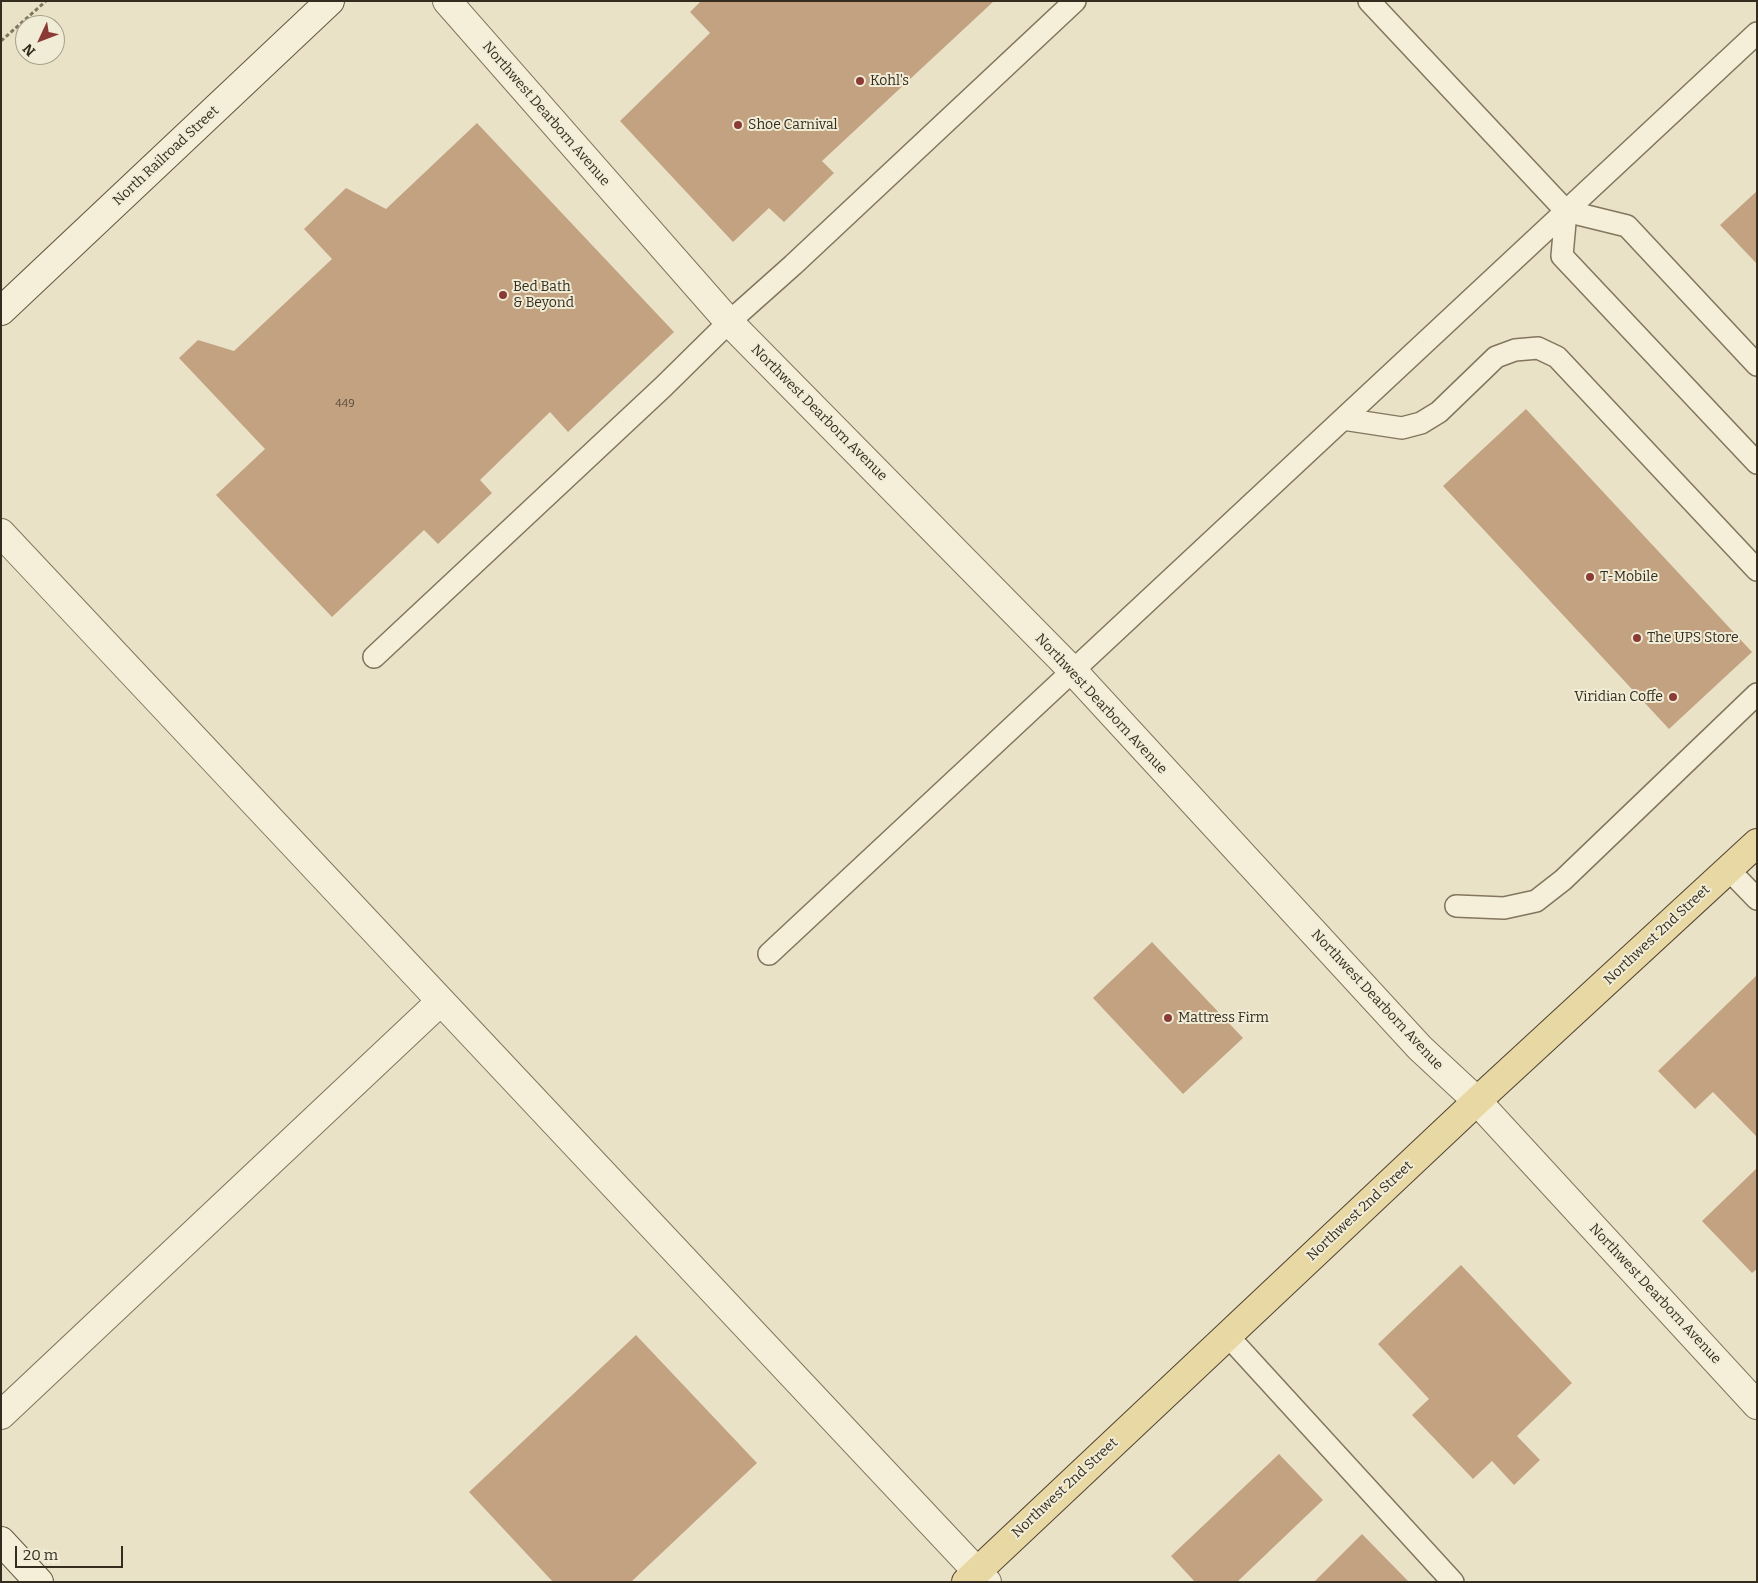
<!DOCTYPE html>
<html>
<head>
<meta charset="utf-8">
<style>
  body { margin:0 }
  #map { position:relative; width:1758px; height:1583px; overflow:hidden; background:#e9e2c7; font-family:Bitter,serif }
  canvas { display:block }
  .frame { position:absolute; inset:0; border:2px solid #352c20; pointer-events:none }
  .north { position:absolute; left:15px; top:15px; width:50px; height:50px; box-sizing:border-box; background:#f1ecd5; border:1px solid #a69f8d; border-radius:50%; rotate:227deg; font-size:14px; font-weight:700; line-height:20px; text-align:center; color:#352c20 }
  .north::after { content:''; display:block; margin:auto; width:18px; height:22px; background:#8b3b35; clip-path:polygon(50% 0,100% 100%,50% 72%,0 100%) }
  .scale { position:absolute; left:15px; top:1546px; width:108px; height:22px; box-sizing:border-box; border:2px solid #352c20; border-top:0; padding-left:6px; font-size:15px; line-height:18px; white-space:nowrap; color:#352c20; -webkit-text-stroke:4px #f1ecd5; paint-order:stroke }
</style>
</head>
<body>
<div id="map">
<canvas width="1758" height="1583"></canvas>
<div class="frame"></div>
<div class="north">N</div>
<div class="scale">20 m</div>
</div>
<script>
const c = document.querySelector('canvas').getContext('2d');
c.lineJoin = 'round';
function paint(path, color) {
  c.fillStyle = color;
  c.fill(path, 'evenodd');
}
function toPath(rows) {
  const path = new Path2D();
  for (const r of rows) {
    path.moveTo(r[0], r[1]);
    for (let i = 2; i < r.length; i += 2) path.lineTo(r[i], r[i + 1]);
  }
  return path;
}
function trace(path, color, width, dash) {
  c.strokeStyle = color;
  c.lineWidth = width;
  c.lineCap = dash ? 'butt' : 'round';
  c.setLineDash(dash || []);
  c.stroke(path);
}
function drawText(font, color, halo, rows, align = 'center') {
  c.font = font + ' Bitter,serif';
  c.lineWidth = 4;
  c.setLineDash([]);
  c.textBaseline = 'middle';
  c.strokeStyle = halo;
  c.fillStyle = color;
  for (const [text, x, y, turn = 0] of rows) {
    c.save();
    c.translate(x, y);
    c.rotate((+turn || 0) * Math.PI / 180);
    c.textAlign = isNaN(turn) ? turn : align;
    if (halo) c.strokeText(text, 0, 0);
    c.fillText(text, 0, 0);
    c.restore();
  }
}
const building = toPath([
  [701,1,994,1,822,161,834,173,784,222,769,208,733,242,620,121,710,33,690,12],
  [477,123,674,332,568,432,550,412,480,480,492,493,438,544,424,530,332,617,216,495,265,449,179,358,198,340,234,351,332,259,304,229,346,188,386,209],
  [1757,191,1757,264,1720,225],
  [1526,409,1752,652,1669,729,1443,486],
  [1152,942,1243,1038,1183,1094,1093,998],
  [1757,975,1757,1137,1713,1092,1695,1109,1658,1071],
  [1757,1168,1757,1269,1752,1273,1702,1221],
  [1461,1265,1572,1383,1517,1436,1540,1460,1514,1485,1492,1461,1473,1479,1412,1415,1429,1399,1378,1344],
  [636,1335,757,1463,631,1582,553,1582,469,1492],
  [1279,1454,1323,1500,1237,1582,1195,1582,1171,1556],
  [1362,1534,1409,1582,1314,1582]
]);
const path = toPath([
  [1,41,46,1]
]);
const lane = toPath([
  [1369,1,1566,211],
  [1757,365,1627,226,1566,211,1562,256,1757,463],
  [1343,419,1402,428,1421,423,1439,412,1496,357,1515,350,1538,348,1557,357,1757,570],
  [374,657,663,387,729,322,793,265,1075,1],
  [1728,869,1757,899],
  [1456,906,1504,908,1536,901,1563,880,1757,694],
  [769,954,1757,33],
  [1227,1335,1453,1582]
]);
const street = toPath([
  [447,1,729,322,1073,671,1420,1048,1477,1101,1757,1405],
  [1,533,987,1582],
  [1,1415,441,1001]
]);
const secondary = toPath([
  [1,311,330,1],
  [1,1541,39,1582]
]);
const primary = toPath([
  [966,1582,1477,1101,1757,843]
]);
const markers = [
  [860,81,5,"#8b3b35"],
  [738,125,5,"#8b3b35"],
  [503,295,5,"#8b3b35"],
  [1590,577,5,"#8b3b35"],
  [1637,638,5,"#8b3b35"],
  [1673,697,5,"#8b3b35"],
  [1168,1018,5,"#8b3b35"]
];
const numberNames = [
  ["449",345,404]
];
const poiNames = [
  ["Kohl's",870,81],
  ["Shoe Carnival",748,125],
  ["Bed Bath",513,287],
  ["& Beyond",513,303],
  ["T-Mobile",1600,577],
  ["The UPS Store",1647,638],
  ["Viridian Coffe",1663,697,"right"],
  ["Mattress Firm",1178,1018]
];
const streetNames = [
  ["Northwest Dearborn Avenue",546,114,49],
  ["North Railroad Street",166,156,-43],
  ["Northwest Dearborn Avenue",819,413,45],
  ["Northwest Dearborn Avenue",1101,704,47],
  ["Northwest 2nd Street",1657,935,-43],
  ["Northwest Dearborn Avenue",1377,1000,47],
  ["Northwest 2nd Street",1360,1211,-43],
  ["Northwest Dearborn Avenue",1655,1294,47],
  ["Northwest 2nd Street",1065,1488,-43]
];
paint(building, '#c3a281');
trace(lane, '#83755e', 24);
trace(street, '#83755e', 30);
trace(secondary, '#655641', 30);
trace(primary, '#514332', 30);
trace(path, '#83755e', 3, [4, 2.5]);
trace(lane, '#f5efd9', 21);
trace(street, '#f5efd9', 28);
trace(secondary, '#f5efd9', 28);
trace(primary, '#e8d8a3', 28);
for (const [x, y, r, color] of markers) {
  const dot = new Path2D();
  dot.arc(x, y, r, 0, 2 * Math.PI);
  c.fillStyle = color;
  c.fill(dot);
  trace(dot, '#f1ecd5', 2);
}
drawText('11px', '#584a38', null, numberNames);
drawText('14px', '#352c20', '#f1ecd5', poiNames, 'left');
drawText('14px', '#352c20', '#f1ecd5', streetNames);
</script>
</body>
</html>
